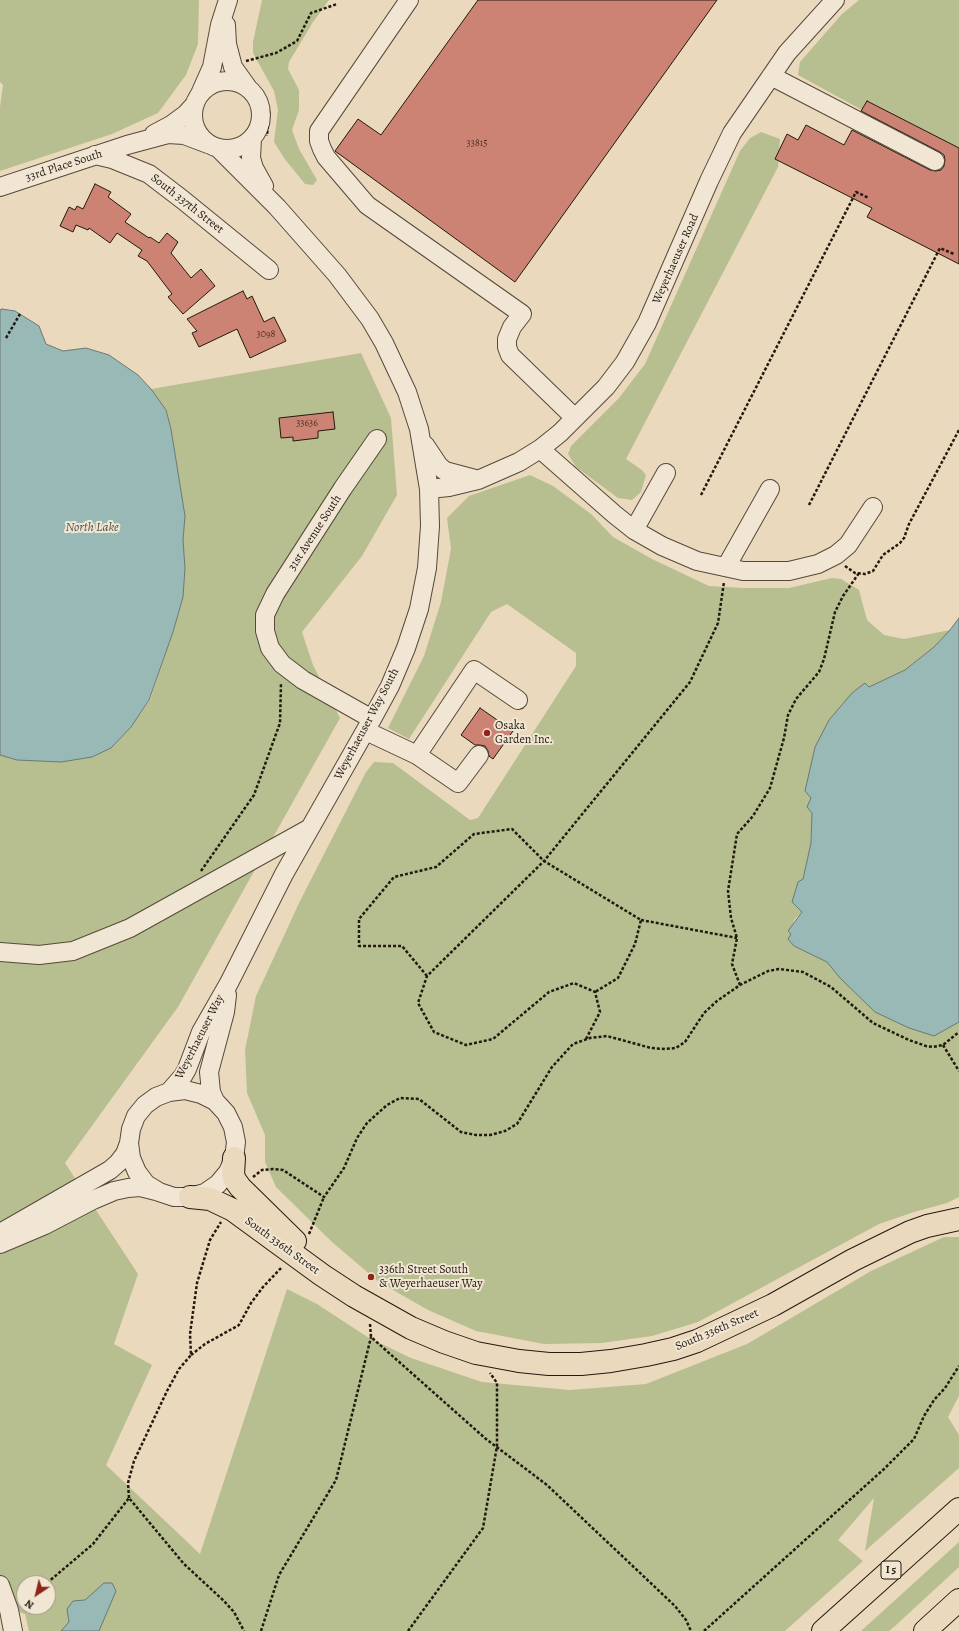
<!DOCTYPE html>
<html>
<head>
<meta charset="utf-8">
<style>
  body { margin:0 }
  #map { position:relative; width:959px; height:1631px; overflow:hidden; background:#ead9bd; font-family:Alegreya,serif }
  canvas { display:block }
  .north { position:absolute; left:16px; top:1575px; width:40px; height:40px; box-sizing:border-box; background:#f1e6d4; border:1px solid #9f9485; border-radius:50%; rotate:215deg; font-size:11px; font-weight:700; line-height:16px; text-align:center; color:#23190e }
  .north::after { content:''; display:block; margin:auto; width:14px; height:18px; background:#8f2418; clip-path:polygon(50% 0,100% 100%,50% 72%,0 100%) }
</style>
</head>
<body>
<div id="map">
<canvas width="959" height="1631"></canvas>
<div class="north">N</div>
</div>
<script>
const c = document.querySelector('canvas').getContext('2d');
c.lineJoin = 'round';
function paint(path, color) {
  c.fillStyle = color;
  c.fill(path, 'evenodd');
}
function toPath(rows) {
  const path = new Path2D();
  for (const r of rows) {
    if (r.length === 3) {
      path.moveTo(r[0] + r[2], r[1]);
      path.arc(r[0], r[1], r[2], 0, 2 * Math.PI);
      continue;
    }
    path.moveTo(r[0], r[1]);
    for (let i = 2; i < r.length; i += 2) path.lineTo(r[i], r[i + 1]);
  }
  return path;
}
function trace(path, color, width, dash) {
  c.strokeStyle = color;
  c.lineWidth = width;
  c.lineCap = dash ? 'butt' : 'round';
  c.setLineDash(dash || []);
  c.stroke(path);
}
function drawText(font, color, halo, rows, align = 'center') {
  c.font = font + ' Alegreya,serif';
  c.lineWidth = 4;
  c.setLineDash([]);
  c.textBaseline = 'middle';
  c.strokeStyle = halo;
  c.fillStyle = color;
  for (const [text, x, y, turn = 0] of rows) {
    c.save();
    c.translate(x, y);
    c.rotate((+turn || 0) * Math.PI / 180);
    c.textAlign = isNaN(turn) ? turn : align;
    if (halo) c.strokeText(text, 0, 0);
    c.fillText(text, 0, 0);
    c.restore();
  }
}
const green = toPath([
  [0,0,199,0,198,44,186,75,158,113,112,134,0,171,0,107,3,85,0,82],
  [262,0,329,0,313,22,289,62,288,69,299,90,299,110,292,130,299,149,317,180,313,185,305,184,284,158,274,142,278,110,274,91,253,53,253,42],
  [859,0,959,0,959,148,867,101,862,110,798,75,800,62,842,14],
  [761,132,780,139,778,167,626,459,642,470,646,475,641,492,632,500,618,498,576,467,568,454,571,446,619,398,645,364,740,151,750,138],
  [361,353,391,418,397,495,362,556,302,632,313,665,340,718,178,1007,65,1163,138,1274,114,1344,152,1365,106,1465,200,1554,287,1289,317,1304,369,1338,411,1358,482,1382,570,1390,646,1384,747,1344,871,1271,944,1237,959,1237,959,1396,948,1417,959,1435,959,1468,865,1551,874,1498,838,1540,863,1561,785,1631,29,1631,25,1614,0,1605,0,755,17,760,61,762,92,757,111,748,131,727,150,700,173,632,183,597,185,568,183,540,185,516,171,429,166,410,151,389],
  [24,1583,48,1583,48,1607,24,1607],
  [530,475,553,486,591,514,613,537,652,559,709,586,744,588,789,588,832,578,841,579,859,590,867,620,884,635,904,639,950,630,934,647,905,670,869,687,865,683,811,798,812,813,811,843,803,879,802,912,794,920,791,934,794,946,827,962,875,1012,956,1024,959,1022,959,1197,947,1203,914,1212,879,1224,698,1322,652,1336,602,1343,544,1344,476,1331,428,1310,379,1282,332,1242,276,1187,265,1162,265,1135,247,1093,245,1050,256,996,300,901,366,772,374,762,393,763,470,820,478,818,576,666,576,653,507,604,491,612,409,739,388,728,424,656,441,602,451,549,447,518,469,496],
  [959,1542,959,1567,895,1626,889,1631,861,1631]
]);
const water = toPath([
  [2,309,15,311,39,326,46,344,63,351,86,348,109,355,138,375,151,389,166,410,171,429,185,516,183,540,185,568,183,597,173,632,149,700,131,727,111,748,92,757,61,762,17,760,0,755,0,310,2,309],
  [959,618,959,1022,934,1036,909,1028,875,1012,840,978,827,962,794,946,788,939,791,934,788,931,802,912,792,902,798,882,803,879,811,843,812,813,807,807,811,798,805,791,815,747,829,720,852,693,865,683,869,687,905,670,934,647,950,630,959,618],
  [104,1583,112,1583,116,1591,99,1631,61,1631,69,1622,67,1609,73,1601,85,1600,104,1583]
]);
const building = toPath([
  [478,0,717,0,515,282,335,151,358,119,381,135,478,0],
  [867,101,959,148,959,264,867,217,872,208,775,159,787,134,798,140,806,125,844,145,852,130,930,170,936,171,941,170,944,166,945,160,944,155,940,152,861,111,867,101],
  [95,184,111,192,108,197,131,214,125,222,149,238,150,237,159,243,167,233,178,242,171,253,191,278,201,269,215,286,183,314,168,297,172,294,147,261,138,256,142,250,117,233,110,243,89,228,88,230,76,225,73,232,60,226,69,207,75,210,77,206,83,209,95,184],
  [243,291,247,299,252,296,264,322,274,317,286,341,250,358,237,329,199,347,192,333,197,331,187,319,243,291],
  [333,412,335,429,318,431,318,438,293,441,293,437,281,438,279,418,333,412],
  [480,708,513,731,493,759,489,756,488,751,485,746,480,745,475,745,461,735,480,708]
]);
const path = toPath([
  [246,61,276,53,297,41,311,13,337,4],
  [262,92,269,112,267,136],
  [6,338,20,314],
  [701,495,856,192,869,198],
  [809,505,940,248,954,254],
  [845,566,855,573,865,574,873,571,883,555,900,543,904,538,909,524,959,430],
  [201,871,254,795,280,723,281,683],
  [641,920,737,938],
  [427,976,402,946,359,946,359,919,394,877,436,867,474,834,512,829,544,861,641,920,635,944,618,978,595,992],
  [740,985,732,964,737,938,731,918,728,891,737,834,753,816,770,788,784,738,788,715,796,699,819,672,824,659,835,612,843,596,859,573],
  [586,1039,600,1012,595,992,574,983,549,992,493,1039,466,1045,434,1032,418,1003,427,976,544,861,690,682,718,623,724,582],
  [943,1045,959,1071],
  [253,1177,262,1170,273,1169,283,1170,324,1197,344,1168,357,1138,367,1123,387,1105,400,1098,419,1099,461,1132,476,1135,490,1135,505,1131,517,1124,552,1067,573,1044,590,1038,607,1036,651,1048,665,1049,676,1048,685,1042,704,1013,717,1001,740,985,768,971,779,969,803,972,831,987,873,1023,909,1040,926,1046,933,1047,943,1045,959,1032],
  [309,1234,324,1197],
  [370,1324,371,1337,486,1439,547,1485,675,1606,686,1620,691,1631],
  [191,1355,205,1344,239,1325,251,1303,263,1287,282,1267],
  [129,1498,128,1483,134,1461,167,1391,179,1369,191,1355,190,1334,197,1283,210,1240,221,1222],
  [47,1583,93,1544,129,1498,184,1564,224,1601,234,1612,244,1631],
  [261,1631,279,1575,336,1480,371,1337],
  [408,1631,483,1528,497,1446,497,1383,490,1373],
  [704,1631,884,1469,914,1439,924,1416,934,1400,945,1388,959,1366]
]);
const minor = toPath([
  [409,0,319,131,319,141,322,149,326,157,367,205,522,314,512,327,507,339,507,347,510,355,575,418],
  [226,25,227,44,233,67,248,88],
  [771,76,935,161],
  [227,115,34],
  [200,94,212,67,220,25,228,0],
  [154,134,171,125,186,114,195,104],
  [252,139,251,158,254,168,264,186],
  [95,155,112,159,149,174,183,200,269,270],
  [0,187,127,145,168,134,184,135,208,144],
  [425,445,439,466,445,471,475,479],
  [540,449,614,514,634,530,662,546,697,561,743,571,789,571,818,564,836,555,848,545,873,507],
  [429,489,449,487,478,480,519,462,540,449,560,433,606,387,625,362,647,323,709,181,732,133,787,53,835,0],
  [634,530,666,473],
  [726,567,770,489],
  [372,719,303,680,282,664,270,648,265,631,265,615,275,594,343,488,377,439],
  [366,731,417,755,458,783,479,755],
  [417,755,474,670,518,700],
  [0,952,39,955,73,951,130,928,310,828],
  [169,1092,183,1076,187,1069,201,1032,229,983,284,874,372,719,390,686,406,648,419,609,427,568,430,526,429,489,419,429,407,392,384,343,370,319,337,275,277,207,219,149],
  [215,1101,211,1092,209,1072,225,1012,227,995],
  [0,1233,110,1170,118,1163,125,1154,129,1143,131,1129,136,1116,145,1105,156,1097,169,1092,185,1090,201,1094,215,1101,226,1113,233,1127,236,1142,234,1158,228,1172,218,1184,205,1193,190,1197,174,1197,159,1192,146,1184,137,1172,131,1158,129,1143],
  [0,1244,45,1225,93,1200,114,1191,128,1188,140,1187,156,1191],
  [0,1585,9,1610,13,1631]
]);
const major = toPath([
  [234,1158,233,1174,235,1180,240,1187,295,1241],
  [190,1197,210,1199,233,1210,322,1275,354,1296,411,1328,444,1342,476,1353,519,1361,549,1364,581,1364,611,1361,646,1355,673,1349,697,1341,773,1305,853,1260,910,1232,927,1226,959,1219]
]);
const highway = toPath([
  [823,1631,959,1509],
  [925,1631,959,1600]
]);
const markers = [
  [487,733,4,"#8f2418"],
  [371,1277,4,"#8f2418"]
];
const numberNames = [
  ["33815",477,144],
  ["3098",266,335],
  ["33636",307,424]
];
const shields = [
  [891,1570,20]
];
const shieldNames = [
  ["I 5",891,1570]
];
const streetNames = [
  ["33rd Place South",64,166,-18],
  ["South 337th Street",187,204,38],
  ["Weyerhaeuser Road",676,259,-66],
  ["31st Avenue South",315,533,-57],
  ["Weyerhaeuser Way South",367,724,-62],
  ["Weyerhaeuser Way",200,1037,-63],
  ["South 336th Street",282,1246,36],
  ["South 336th Street",717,1330,-23]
];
const poiNames = [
  ["Osaka",495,726],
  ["Garden Inc.",495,740],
  ["336th Street South",379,1270],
  ["& Weyerhaeuser Way",379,1284]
];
const waterNames = [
  ["North Lake",92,528]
];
paint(green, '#b7bf90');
paint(water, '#98b9b6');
trace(water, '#697973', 1);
paint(building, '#cc8373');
trace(building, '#23190e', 1);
trace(minor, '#55493a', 20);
trace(major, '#23190e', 24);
trace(highway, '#23190e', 24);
trace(path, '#23190e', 2.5, [3, 2]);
trace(minor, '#f1e6d4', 18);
trace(major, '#ead9bd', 22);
trace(highway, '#ead9bd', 22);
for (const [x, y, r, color] of markers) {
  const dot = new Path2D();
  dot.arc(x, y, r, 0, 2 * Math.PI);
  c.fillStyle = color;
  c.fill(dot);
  trace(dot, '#f1e6d4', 1.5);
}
drawText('10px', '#4d3427', null, numberNames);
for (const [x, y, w] of shields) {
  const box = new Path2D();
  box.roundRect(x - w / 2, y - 9, w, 18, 3);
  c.fillStyle = '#f1e6d4';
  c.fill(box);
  trace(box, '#23190e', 1);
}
drawText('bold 11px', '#23190e', null, shieldNames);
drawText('12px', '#23190e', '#f1e6d4', streetNames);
drawText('12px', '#23190e', '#f1e6d4', poiNames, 'left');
drawText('italic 13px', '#4c5149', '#f1e6d4', waterNames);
</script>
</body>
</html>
